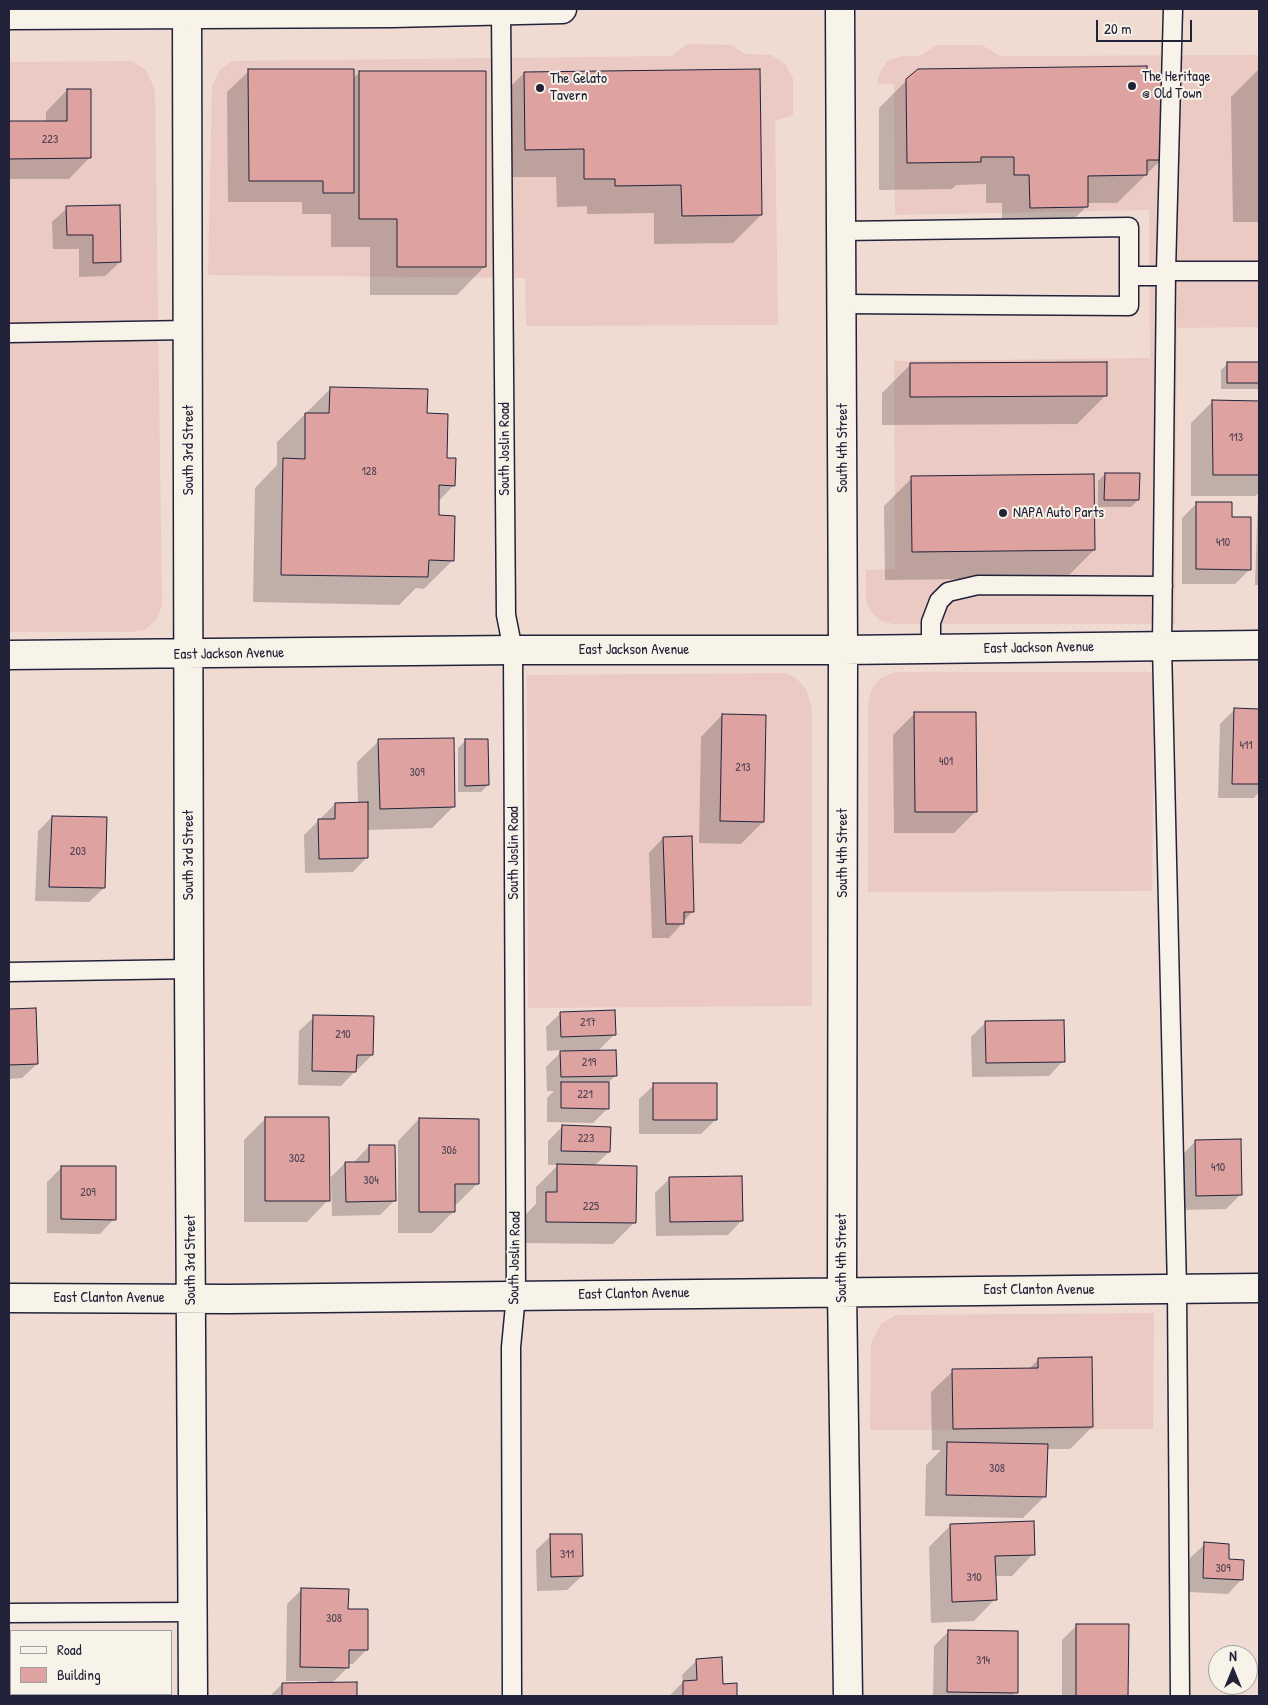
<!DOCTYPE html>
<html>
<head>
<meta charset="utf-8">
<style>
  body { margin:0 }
  #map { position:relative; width:1268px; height:1705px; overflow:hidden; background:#f0dbd2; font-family:"Patrick Hand",sans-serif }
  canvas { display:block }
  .frame { position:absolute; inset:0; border:10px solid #22223b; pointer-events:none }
  .legend { position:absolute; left:10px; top:1630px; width:162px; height:65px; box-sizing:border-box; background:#f7f3e8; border:1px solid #a29fa3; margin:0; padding:6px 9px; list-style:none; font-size:15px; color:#22223b }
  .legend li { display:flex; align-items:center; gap:10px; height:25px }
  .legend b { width:25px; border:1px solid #a29fa3 }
  .north { position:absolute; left:1208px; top:1645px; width:50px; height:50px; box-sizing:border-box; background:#f7f3e8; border:1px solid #a29fa3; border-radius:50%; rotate:0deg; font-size:14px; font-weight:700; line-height:20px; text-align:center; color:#22223b }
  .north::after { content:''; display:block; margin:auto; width:18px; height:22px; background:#22223b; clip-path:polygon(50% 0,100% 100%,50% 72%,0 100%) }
  .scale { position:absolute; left:1096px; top:20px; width:96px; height:22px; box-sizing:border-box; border:2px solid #22223b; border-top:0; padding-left:6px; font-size:15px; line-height:18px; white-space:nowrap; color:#22223b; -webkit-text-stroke:4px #f7f3e8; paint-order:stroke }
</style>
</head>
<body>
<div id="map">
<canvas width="1268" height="1705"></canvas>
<div class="frame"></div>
<ul class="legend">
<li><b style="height:6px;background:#f7f3e8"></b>Road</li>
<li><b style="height:14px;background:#dea3a0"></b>Building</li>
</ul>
<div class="north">N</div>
<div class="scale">20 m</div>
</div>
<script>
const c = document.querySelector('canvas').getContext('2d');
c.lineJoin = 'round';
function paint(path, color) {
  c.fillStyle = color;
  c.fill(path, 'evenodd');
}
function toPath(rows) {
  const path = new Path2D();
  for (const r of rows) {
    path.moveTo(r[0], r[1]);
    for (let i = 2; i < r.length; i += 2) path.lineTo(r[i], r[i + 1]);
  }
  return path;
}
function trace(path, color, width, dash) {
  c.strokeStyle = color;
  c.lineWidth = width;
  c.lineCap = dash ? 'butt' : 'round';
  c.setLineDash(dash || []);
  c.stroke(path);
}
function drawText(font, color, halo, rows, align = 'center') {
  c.font = font + ' "Patrick Hand",sans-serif';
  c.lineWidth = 4;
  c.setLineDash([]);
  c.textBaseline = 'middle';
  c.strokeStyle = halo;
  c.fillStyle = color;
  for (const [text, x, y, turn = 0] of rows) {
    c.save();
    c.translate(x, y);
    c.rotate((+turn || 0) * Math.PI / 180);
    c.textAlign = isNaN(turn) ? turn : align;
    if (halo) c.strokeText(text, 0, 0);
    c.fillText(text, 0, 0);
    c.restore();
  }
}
const built = toPath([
  [687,44,731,45,745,54,771,55,785,64,793,78,793,115,775,121,778,325,526,326,525,278,208,275,212,86,220,70,232,61,672,56],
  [937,45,982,45,1000,56,1259,55,1259,327,1177,328,1175,624,893,624,881,621,872,613,866,601,866,570,895,569,894,361,1150,358,1149,210,895,215,894,84,877,84,880,72,887,61,902,56,919,56],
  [131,61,146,70,155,90,162,606,156,620,145,630,132,632,9,632,9,62],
  [895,672,1154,672,1152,891,868,892,868,704,872,688,881,678],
  [785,673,796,678,806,689,812,708,812,1006,528,1008,527,675],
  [1154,1313,1153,1429,870,1430,871,1343,881,1324,896,1315]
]);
const shadow = toPath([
  [1259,69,1259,222,1233,222,1231,97],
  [249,71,352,79,360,72,485,266,457,295,370,295,370,247,331,247,331,214,302,214,302,202,228,202,227,92],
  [524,73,761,215,733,243,654,244,654,213,587,214,587,206,557,207,556,177,498,177,496,101],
  [907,80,1161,160,1117,203,1087,203,1087,206,1059,234,1002,235,1002,203,986,203,986,184,956,185,952,189,879,190,879,108],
  [67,90,90,157,69,179,9,179,9,123,46,122,46,112],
  [67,208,120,262,105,276,79,277,79,249,53,249,52,222],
  [1228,363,1259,363,1259,389,1221,389,1221,370],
  [910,365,1105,396,1077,424,882,425,882,393],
  [330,389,446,459,454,485,438,502,437,516,453,560,424,589,416,588,399,605,253,602,255,488,277,465,277,442],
  [1213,401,1259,402,1259,585,1255,585,1258,494,1255,496,1191,496,1191,423],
  [1105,474,1138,500,1131,507,1098,507,1098,481],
  [912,478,1094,550,1066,578,885,580,884,506],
  [1197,503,1231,518,1249,570,1235,584,1182,584,1182,518],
  [1234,710,1259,710,1259,792,1254,798,1218,798,1220,724],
  [915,713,976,811,954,833,894,833,893,735],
  [722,715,763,822,741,844,699,843,701,737],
  [379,741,454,806,432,828,367,830,367,857,353,872,305,873,304,835,319,820,321,820,321,818,335,804,358,804,357,762],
  [465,741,488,785,481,792,458,792,458,748],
  [52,817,105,818,104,888,89,902,35,901,38,831],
  [663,838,693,911,669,938,652,938,649,853],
  [9,1010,35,1010,37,1064,22,1078,9,1079],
  [561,1013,615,1034,598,1051,616,1075,608,1083,608,1108,593,1123,547,1122,547,1098,554,1091,547,1091,546,1067,563,1050,547,1051,546,1027],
  [314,1017,372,1055,358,1069,355,1069,355,1071,341,1086,298,1085,299,1031],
  [986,1022,1063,1061,1049,1076,972,1077,971,1037],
  [654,1085,716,1119,701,1134,639,1134,639,1099],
  [265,1119,328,1200,307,1222,244,1222,244,1140],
  [419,1119,478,1183,456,1205,453,1205,453,1212,432,1233,398,1233,398,1141],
  [562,1127,609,1152,594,1166,635,1222,613,1244,525,1243,525,1215,536,1204,536,1187,558,1165,548,1165,548,1141],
  [1196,1141,1240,1195,1226,1209,1182,1210,1181,1156],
  [369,1146,395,1200,380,1215,332,1216,331,1177,345,1163,355,1163,355,1161],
  [62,1167,114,1219,100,1234,47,1233,47,1182],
  [670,1178,742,1220,728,1235,656,1236,655,1193],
  [1039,1359,1092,1427,1070,1449,1046,1449,1045,1496,1023,1518,925,1516,926,1465,941,1450,932,1450,931,1392,953,1371,1028,1370],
  [950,1526,1033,1554,1012,1576,995,1576,995,1599,974,1621,931,1623,929,1547],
  [551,1536,582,1576,567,1590,537,1591,536,1550],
  [1205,1544,1227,1560,1242,1579,1228,1594,1189,1592,1190,1558],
  [301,1590,347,1610,367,1649,353,1664,348,1664,348,1667,331,1684,356,1683,356,1696,270,1696,282,1684,318,1684,318,1681,286,1681,287,1604],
  [1077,1625,1128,1626,1127,1696,1062,1696,1062,1640],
  [948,1632,1016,1692,1012,1696,933,1696,934,1646],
  [697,1660,722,1685,735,1684,736,1696,669,1696,683,1682,682,1675],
  [73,1694,118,1694,115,1696,73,1696]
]);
const building = toPath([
  [1147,66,1147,74,1162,74,1162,160,1147,160,1147,175,1088,176,1088,207,1030,208,1029,175,1014,175,1014,157,981,157,981,162,907,163,906,79,918,69,1147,66],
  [248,69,354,69,354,193,323,193,323,181,249,181,248,69],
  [760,69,762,215,682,216,681,185,615,186,615,179,584,179,584,149,525,150,524,72,760,69],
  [359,71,486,71,486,267,397,267,397,219,359,219,359,71],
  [67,89,91,89,91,158,9,159,9,121,67,121,67,89],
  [120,205,121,262,93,263,93,235,67,235,66,206,120,205],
  [1107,362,1107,396,910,397,910,363,1107,362],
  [1227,362,1259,362,1259,383,1227,383,1227,362],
  [330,387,428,389,427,413,448,414,447,458,456,458,455,486,439,485,439,515,455,516,454,561,429,560,428,577,281,575,283,458,305,459,305,413,329,413,330,387],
  [1212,400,1259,401,1259,475,1213,475,1212,400],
  [1105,473,1140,473,1139,500,1104,500,1105,473],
  [1094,474,1095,550,912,552,911,476,1094,474],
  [1196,502,1232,502,1232,517,1251,517,1251,570,1196,569,1196,502],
  [1234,708,1259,709,1259,784,1232,784,1234,708],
  [914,712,976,712,977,812,915,812,914,712],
  [722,714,766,715,764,822,720,821,722,714],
  [454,738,455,807,380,809,378,739,454,738],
  [465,739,488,739,489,785,465,786,465,739],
  [368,802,368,858,319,859,318,819,335,819,335,803,368,802],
  [52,816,107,817,105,888,49,887,52,816],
  [692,836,694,912,684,912,684,924,666,924,663,837,692,836],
  [36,1008,38,1064,9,1065,9,1009,36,1008],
  [615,1010,616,1035,561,1037,560,1012,615,1010],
  [313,1015,374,1016,373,1055,357,1055,356,1072,312,1071,313,1015],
  [1064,1020,1065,1062,986,1063,985,1021,1064,1020],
  [616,1050,617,1076,561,1077,560,1051,616,1050],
  [561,1082,609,1082,609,1109,561,1108,561,1082],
  [653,1083,717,1083,717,1120,653,1120,653,1083],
  [265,1117,329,1117,330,1201,265,1201,265,1117],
  [419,1118,479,1119,479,1184,455,1184,455,1212,419,1212,419,1118],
  [562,1125,611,1127,610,1152,561,1151,562,1125],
  [1241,1139,1242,1195,1196,1196,1195,1140,1241,1139],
  [369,1145,395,1145,396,1201,346,1202,345,1162,369,1162,369,1145],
  [557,1164,637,1166,636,1223,546,1222,546,1192,557,1192,557,1164],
  [61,1166,116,1166,116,1220,61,1219,61,1166],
  [742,1176,743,1221,670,1222,669,1177,742,1176],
  [1092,1357,1093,1427,953,1429,952,1369,1038,1368,1038,1358,1092,1357],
  [947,1442,1048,1444,1046,1497,946,1495,947,1442],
  [1034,1521,1035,1555,995,1556,997,1600,952,1602,950,1524,1034,1521],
  [550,1534,582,1534,583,1576,551,1577,550,1534],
  [1204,1542,1229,1544,1229,1559,1244,1560,1243,1580,1203,1578,1204,1542],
  [301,1588,349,1589,348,1609,368,1609,368,1650,349,1650,349,1668,300,1667,301,1588],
  [1076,1624,1129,1624,1128,1696,1076,1696,1076,1624],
  [948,1630,1018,1631,1018,1693,947,1692,948,1630],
  [722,1657,723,1684,737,1683,737,1696,683,1696,683,1681,697,1680,696,1659,722,1657],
  [357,1682,357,1696,282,1696,282,1683,357,1682]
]);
const service = toPath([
  [1173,9,1166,271,1162,646,1177,1289,1180,1696],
  [501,11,506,615,513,650,516,1295,511,1347,512,1696],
  [841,231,1129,227,1129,306,842,304],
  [1166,271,1259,271],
  [1129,276,1166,276],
  [9,333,188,330],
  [931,649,931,622,939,601,948,592,978,585,1163,586],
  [9,972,189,969],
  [9,1613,193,1612]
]);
const minor = toPath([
  [187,9,189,969,193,1696],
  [840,9,843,650,842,1292,848,1696],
  [9,655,513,650,843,650,1259,645],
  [9,1298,229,1299,1259,1288]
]);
const primary = toPath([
  [9,15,392,13,562,9]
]);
const markers = [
  [1132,86,5,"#22223b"],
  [540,88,5,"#22223b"],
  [1003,513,5,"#22223b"]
];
const numberNames = [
  ["223",50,140],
  ["113",1236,438],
  ["128",369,472],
  ["410",1223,543],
  ["411",1246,746],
  ["401",946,762],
  ["213",743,768],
  ["309",417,773],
  ["203",78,852],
  ["217",588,1023],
  ["210",343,1035],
  ["219",589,1063],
  ["221",585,1095],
  ["223",586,1139],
  ["306",449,1151],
  ["302",297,1159],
  ["410",1218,1168],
  ["304",371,1181],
  ["209",88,1193],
  ["225",591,1207],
  ["308",997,1469],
  ["311",567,1555],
  ["309",1223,1569],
  ["310",974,1578],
  ["308",334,1619],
  ["314",983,1661]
];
const poiNames = [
  ["The Heritage",1142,77],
  ["@ Old Town",1142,94],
  ["The Gelato",550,79],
  ["Tavern",550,96],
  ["NAPA Auto Parts",1013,513]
];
const streetNames = [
  ["South 4th Street",843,448,-90],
  ["South Joslin Road",505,449,-90],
  ["South 3rd Street",189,450,-90],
  ["East Jackson Avenue",1039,648,-1],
  ["East Jackson Avenue",634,650],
  ["East Jackson Avenue",229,654,-1],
  ["South Joslin Road",514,853,-90],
  ["South 4th Street",843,853,-90],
  ["South 3rd Street",189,855,-90],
  ["South Joslin Road",515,1258,-89],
  ["South 4th Street",842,1258,-90],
  ["South 3rd Street",191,1260,-90],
  ["East Clanton Avenue",1039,1290],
  ["East Clanton Avenue",634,1294,-1],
  ["East Clanton Avenue",109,1298]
];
paint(built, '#ebcac3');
paint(shadow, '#0003');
paint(building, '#dea3a0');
trace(building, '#22223b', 1);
trace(service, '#22223b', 21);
trace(minor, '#22223b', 31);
trace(primary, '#22223b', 31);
trace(service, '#f7f3e8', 18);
trace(minor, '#f7f3e8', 28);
trace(primary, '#f7f3e8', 28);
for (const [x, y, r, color] of markers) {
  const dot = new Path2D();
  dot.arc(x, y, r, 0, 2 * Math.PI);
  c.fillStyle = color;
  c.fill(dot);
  trace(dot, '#f7f3e8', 2);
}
drawText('12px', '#514254', null, numberNames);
drawText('15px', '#22223b', '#f7f3e8', poiNames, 'left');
drawText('15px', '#22223b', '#f7f3e8', streetNames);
</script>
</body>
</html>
